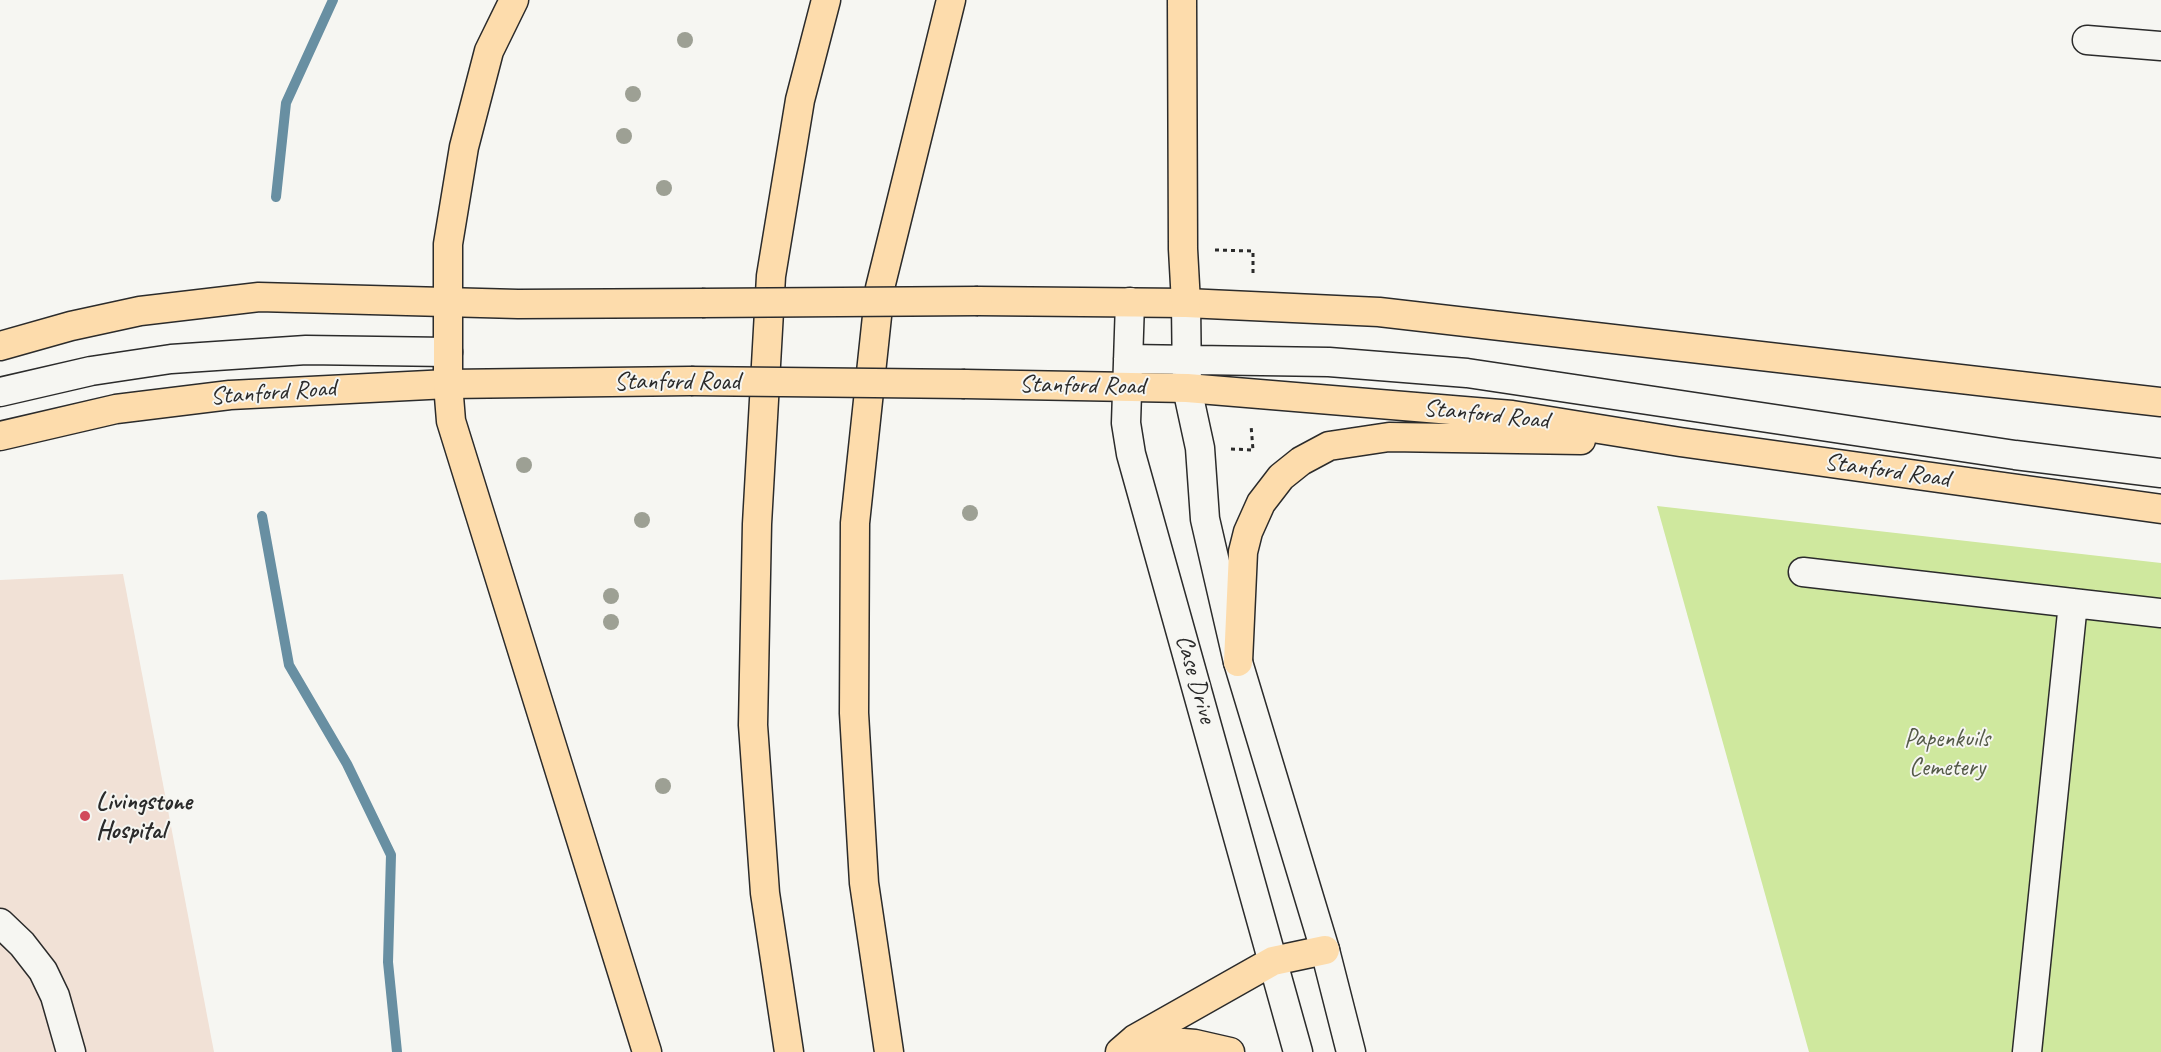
<!DOCTYPE html>
<html>
<head>
<meta charset="utf-8">
<style>
  body { margin:0 }
  canvas { display:block; background:#f6f6f2 }
</style>
</head>
<body>
<canvas width="2161" height="1052"></canvas>
<script>
const c = document.querySelector('canvas').getContext('2d');
c.lineJoin = 'round';
function paint(path, color) {
  c.fillStyle = color;
  c.fill(path, 'evenodd');
}
function toPath(rows) {
  const path = new Path2D();
  for (const r of rows) {
    path.moveTo(r[0], r[1]);
    for (let i = 2; i < r.length; i += 2) path.lineTo(r[i], r[i + 1]);
  }
  return path;
}
function trace(path, color, width, dash) {
  c.strokeStyle = color;
  c.lineWidth = width;
  c.lineCap = dash ? 'butt' : 'round';
  c.setLineDash(dash || []);
  c.stroke(path);
}
function drawText(font, color, halo, rows, align = 'center') {
  c.font = font + ' Caveat,sans-serif';
  c.lineWidth = 4;
  c.setLineDash([]);
  c.textBaseline = 'middle';
  c.strokeStyle = halo;
  c.fillStyle = color;
  for (const [text, x, y, turn = 0] of rows) {
    c.save();
    c.translate(x, y);
    c.rotate((+turn || 0) * Math.PI / 180);
    c.textAlign = isNaN(turn) ? turn : align;
    if (halo) c.strokeText(text, 0, 0);
    c.fillText(text, 0, 0);
    c.restore();
  }
}
const built = toPath([
  [123,574,214,1052,0,1052,0,580]
]);
const green = toPath([
  [1657,506,2161,563,2161,1052,1809,1052]
]);
const stream = toPath([
  [276,197,286,103,333,0],
  [262,516,289,665,347,764,391,855,388,962,397,1052]
]);
const path = toPath([
  [1215,250,1253,251,1253,274],
  [1231,449,1253,450,1251,425]
]);
const minor = toPath([
  [2087,40,2161,46],
  [1130,302,1126,423,1131,454,1298,1052],
  [1186,303,1187,388,1200,448,1205,519,1238,662,1325,950,1351,1052],
  [1128,359,1329,362,1467,373,2015,455,2161,473],
  [0,392,91,371,171,359,306,350,448,352],
  [1803,572,2161,613],
  [0,923,22,944,43,971,55,996,71,1052],
  [2027,1052,2073,603]
]);
const major = toPath([
  [978,301,1186,303,1379,312,2161,402],
  [0,346,71,326,140,311,259,297,518,304,702,303],
  [965,384,1187,388,1512,415,1680,442,2161,509],
  [0,436,116,409,230,395,448,384,691,381],
  [1238,662,1243,552,1248,532,1261,503,1281,477,1301,461,1329,446,1389,437,1581,440]
]);
const highway = toPath([
  [514,0,489,51,464,147,448,244,448,384,451,421,647,1052],
  [1182,0,1183,249,1186,303],
  [1135,1039,1195,1044,1230,1052],
  [789,1052,765,893,753,725,757,524,771,276,800,100,826,0],
  [889,1052,864,883,854,713,855,523,880,288,951,0],
  [1120,1052,1135,1039,1273,961,1325,950]
]);
const majorBridge = toPath([
  [702,303,978,301],
  [691,381,965,384]
]);
const trees = [
  [685,40],
  [633,94],
  [624,136],
  [664,188],
  [524,465],
  [970,513],
  [642,520],
  [611,596],
  [611,622],
  [663,786]
];
const markers = [
  [85,816,6,"#d1495b"]
];
const streetNames = [
  ["Stanford Road",677,382],
  ["Stanford Road",1082,386,1],
  ["Stanford Road",273,393,-4],
  ["Stanford Road",1486,415,6],
  ["Stanford Road",1887,471,8],
  ["Case Drive",1195,679,74]
];
const parkNames = [
  ["Papenkuils",1947,739],
  ["Cemetery",1947,768]
];
const poiNames = [
  ["Livingstone",96,802],
  ["Hospital",96,831]
];
paint(built, '#f1e1d6');
paint(green, '#cfe89e');
trace(stream, '#688fa2', 10);
trace(minor, '#2b2b2b', 31);
trace(major, '#2b2b2b', 31);
trace(highway, '#2b2b2b', 31);
trace(path, '#2b2b2b', 3, [4, 4]);
trace(minor, '#f6f6f2', 28);
trace(major, '#fddcac', 28);
trace(highway, '#fddcac', 28);
trace(majorBridge, '#2b2b2b', 31, []);
trace(majorBridge, '#fddcac', 28);
c.fillStyle = '#9da094';
for (const [x, y] of trees) {
  c.beginPath();
  c.arc(x, y, 8, 0, 2 * Math.PI);
  c.fill();
}
for (const [x, y, r, color] of markers) {
  const dot = new Path2D();
  dot.arc(x, y, r, 0, 2 * Math.PI);
  c.fillStyle = color;
  c.fill(dot);
  trace(dot, '#f6f6f2', 2);
}
drawText('25px', '#2b2b2b', '#f6f6f2', streetNames);
drawText('25px', '#545a48', '#f6f6f2', parkNames);
drawText('bold 25px', '#2b2b2b', '#f6f6f2', poiNames, 'left');
</script>
</body>
</html>
